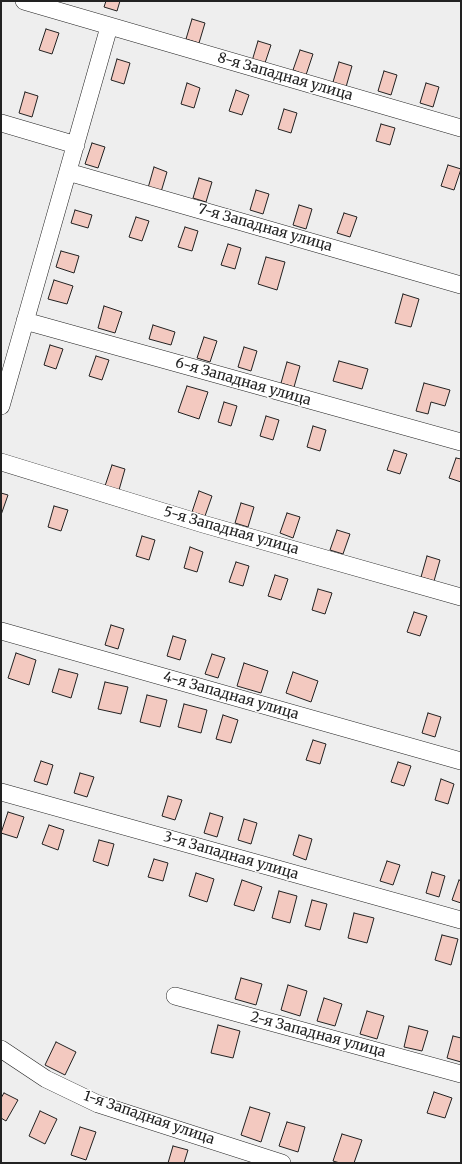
<!DOCTYPE html>
<html>
<head>
<meta charset="utf-8">
<style>
  body { margin:0 }
  #map { position:relative; width:462px; height:1164px; overflow:hidden; background:#fff; font-family:Merriweather,serif }
  canvas { display:block }
  .frame { position:absolute; inset:0; border:2px solid #222; pointer-events:none }
</style>
</head>
<body>
<div id="map">
<canvas width="462" height="1164"></canvas>
<div class="frame"></div>
</div>
<script>
const c = document.querySelector('canvas').getContext('2d');
c.lineJoin = 'round';
function paint(path, color) {
  c.fillStyle = color;
  c.fill(path, 'evenodd');
}
function toPath(rows) {
  const path = new Path2D();
  for (const r of rows) {
    path.moveTo(r[0], r[1]);
    for (let i = 2; i < r.length; i += 2) path.lineTo(r[i], r[i + 1]);
  }
  return path;
}
function trace(path, color, width, dash) {
  c.strokeStyle = color;
  c.lineWidth = width;
  c.lineCap = dash ? 'butt' : 'round';
  c.setLineDash(dash || []);
  c.stroke(path);
}
function drawText(font, color, halo, rows, align = 'center') {
  c.font = font + ' Merriweather,serif';
  c.lineWidth = 3;
  c.setLineDash([]);
  c.textBaseline = 'middle';
  c.strokeStyle = halo;
  c.fillStyle = color;
  for (const [text, x, y, turn = 0] of rows) {
    c.save();
    c.translate(x, y);
    c.rotate((+turn || 0) * Math.PI / 180);
    c.textAlign = isNaN(turn) ? turn : align;
    if (halo) c.strokeText(text, 0, 0);
    c.fillText(text, 0, 0);
    c.restore();
  }
}
const green = toPath([
  [1,1,461,1,461,1163,1,1163,1,1]
]);
const building = toPath([
  [106,1,120,1,117,11,104,7,106,1],
  [192,19,205,23,199,43,186,39,192,19],
  [46,29,59,33,52,54,39,50,46,29],
  [258,41,271,45,264,66,252,61,258,41],
  [300,50,313,54,306,75,293,70,300,50],
  [117,59,130,63,124,84,111,80,117,59],
  [339,62,352,66,346,87,333,82,339,62],
  [384,71,397,75,391,95,378,91,384,71],
  [187,83,200,88,194,108,181,104,187,83],
  [426,83,439,87,433,107,420,103,426,83],
  [236,90,249,95,242,115,229,111,236,90],
  [25,92,38,96,32,117,19,113,25,92],
  [284,109,297,113,291,133,278,129,284,109],
  [381,124,395,128,390,145,376,141,381,124],
  [92,143,105,147,98,168,85,164,92,143],
  [448,165,461,169,454,190,441,186,448,165],
  [154,167,167,172,161,192,148,188,154,167],
  [199,178,212,182,206,202,193,198,199,178],
  [256,190,269,194,263,214,250,210,256,190],
  [299,205,312,209,306,229,293,225,299,205],
  [75,210,92,215,88,228,71,223,75,210],
  [344,213,357,217,350,237,337,233,344,213],
  [136,217,149,221,142,241,129,237,136,217],
  [185,227,198,231,192,251,178,247,185,227],
  [228,244,241,248,235,269,221,265,228,244],
  [61,251,79,256,74,273,56,267,61,251],
  [266,257,285,262,277,290,258,284,266,257],
  [54,280,73,286,67,304,48,299,54,280],
  [403,294,419,299,411,327,395,323,403,294],
  [104,306,122,312,115,333,98,328,104,306],
  [153,325,175,332,171,345,149,339,153,325],
  [204,337,217,341,210,362,197,358,204,337],
  [50,345,63,349,56,369,44,365,50,345],
  [244,347,257,351,251,371,238,367,244,347],
  [96,356,109,360,102,380,89,376,96,356],
  [339,361,368,369,362,389,333,381,339,361],
  [287,362,300,366,294,387,281,383,287,362],
  [424,383,450,390,445,406,431,402,428,414,416,411,424,383],
  [187,386,208,392,199,419,178,412,187,386],
  [224,402,237,406,231,426,218,422,224,402],
  [266,416,279,420,273,440,260,436,266,416],
  [313,426,326,430,320,451,307,447,313,426],
  [394,450,407,454,400,474,387,470,394,450],
  [456,458,461,459,461,482,449,478,456,458],
  [112,465,125,469,119,490,105,486,112,465],
  [199,491,212,496,205,516,192,512,199,491],
  [1,493,8,495,1,515,1,493],
  [241,503,254,507,248,527,235,523,241,503],
  [54,506,68,510,61,531,48,527,54,506],
  [287,513,300,517,293,538,280,533,287,513],
  [337,530,350,534,343,554,330,550,337,530],
  [142,536,155,540,149,560,136,556,142,536],
  [190,547,203,552,197,572,184,568,190,547],
  [427,556,440,560,434,581,421,577,427,556],
  [236,562,249,566,243,586,229,582,236,562],
  [275,575,288,579,281,600,268,596,275,575],
  [318,589,332,593,325,614,312,610,318,589],
  [414,612,427,616,420,636,407,632,414,612],
  [111,625,124,629,118,649,105,645,111,625],
  [173,636,186,640,180,660,167,656,173,636],
  [16,653,36,660,29,685,8,678,16,653],
  [212,654,225,658,218,678,205,674,212,654],
  [244,663,268,671,261,693,237,686,244,663],
  [59,669,78,674,71,698,52,692,59,669],
  [293,672,318,681,311,702,286,693,293,672],
  [105,682,128,687,121,714,98,709,105,682],
  [147,695,167,700,160,727,140,722,147,695],
  [184,704,207,710,201,733,178,727,184,704],
  [428,713,441,717,435,737,422,733,428,713],
  [223,715,238,720,231,743,216,739,223,715],
  [313,740,326,744,320,764,306,760,313,740],
  [41,761,53,765,47,785,34,781,41,761],
  [398,762,411,766,404,786,391,782,398,762],
  [80,773,94,777,87,797,74,793,80,773],
  [441,779,454,784,448,804,435,800,441,779],
  [168,796,182,800,175,820,162,816,168,796],
  [8,812,24,817,17,838,1,833,8,812],
  [210,813,223,817,217,837,204,833,210,813],
  [244,819,257,823,251,844,238,840,244,819],
  [49,825,64,830,58,850,42,844,49,825],
  [299,835,312,839,306,860,293,855,299,835],
  [99,840,114,844,108,866,93,861,99,840],
  [154,859,168,863,163,881,148,877,154,859],
  [387,861,400,865,393,885,380,881,387,861],
  [432,872,445,876,439,897,426,893,432,872],
  [196,873,214,879,207,902,189,896,196,873],
  [242,880,262,887,254,911,234,905,242,880],
  [459,880,461,881,461,903,452,900,459,880],
  [279,891,297,896,290,923,272,918,279,891],
  [312,900,327,904,320,930,305,926,312,900],
  [354,913,374,918,367,943,348,938,354,913],
  [442,935,458,939,451,965,435,960,442,935],
  [241,978,262,984,256,1005,235,999,241,978],
  [288,985,307,991,300,1016,281,1010,288,985],
  [324,998,342,1004,335,1026,317,1021,324,998],
  [367,1011,384,1016,377,1039,360,1034,367,1011],
  [218,1025,240,1031,233,1058,211,1053,218,1025],
  [409,1026,428,1031,422,1051,404,1047,409,1026],
  [453,1036,461,1038,461,1062,447,1058,453,1036],
  [56,1042,76,1052,65,1075,45,1065,56,1042],
  [434,1092,452,1098,445,1118,427,1113,434,1092],
  [4,1093,18,1100,6,1121,1,1118,1,1098,4,1093],
  [250,1107,270,1113,261,1142,241,1135,250,1107],
  [40,1111,57,1119,45,1144,29,1136,40,1111],
  [287,1122,305,1127,298,1152,279,1146,287,1122],
  [80,1127,96,1132,86,1160,71,1155,80,1127],
  [342,1134,362,1140,354,1163,340,1163,333,1161,342,1134],
  [173,1146,188,1150,184,1163,168,1163,173,1146]
]);
const minor = toPath([
  [24,1,461,128],
  [1,123,76,145],
  [68,172,461,285],
  [25,321,461,442],
  [1,406,109,27],
  [1,462,203,524,461,597],
  [1,631,461,761],
  [1,792,461,920],
  [175,996,461,1074],
  [1,1049,46,1079,98,1104,282,1163]
]);
const streetNames = [
  ["8-я Западная улица",285,77,16],
  ["7-я Западная улица",265,228,16],
  ["6-я Западная улица",243,382,16],
  ["5-я Западная улица",231,531,16],
  ["4-я Западная улица",231,696,16],
  ["3-я Западная улица",231,856,16],
  ["2-я Западная улица",318,1035,15],
  ["1-я Западная улица",149,1118,19]
];
paint(green, '#eee');
trace(green, '#6f6f6f', 1);
paint(building, '#f3c9c0');
trace(building, '#222', 1);
trace(minor, '#222', 18);
trace(minor, '#fff', 17);
drawText('14px', '#222', '#fff', streetNames);
</script>
</body>
</html>
